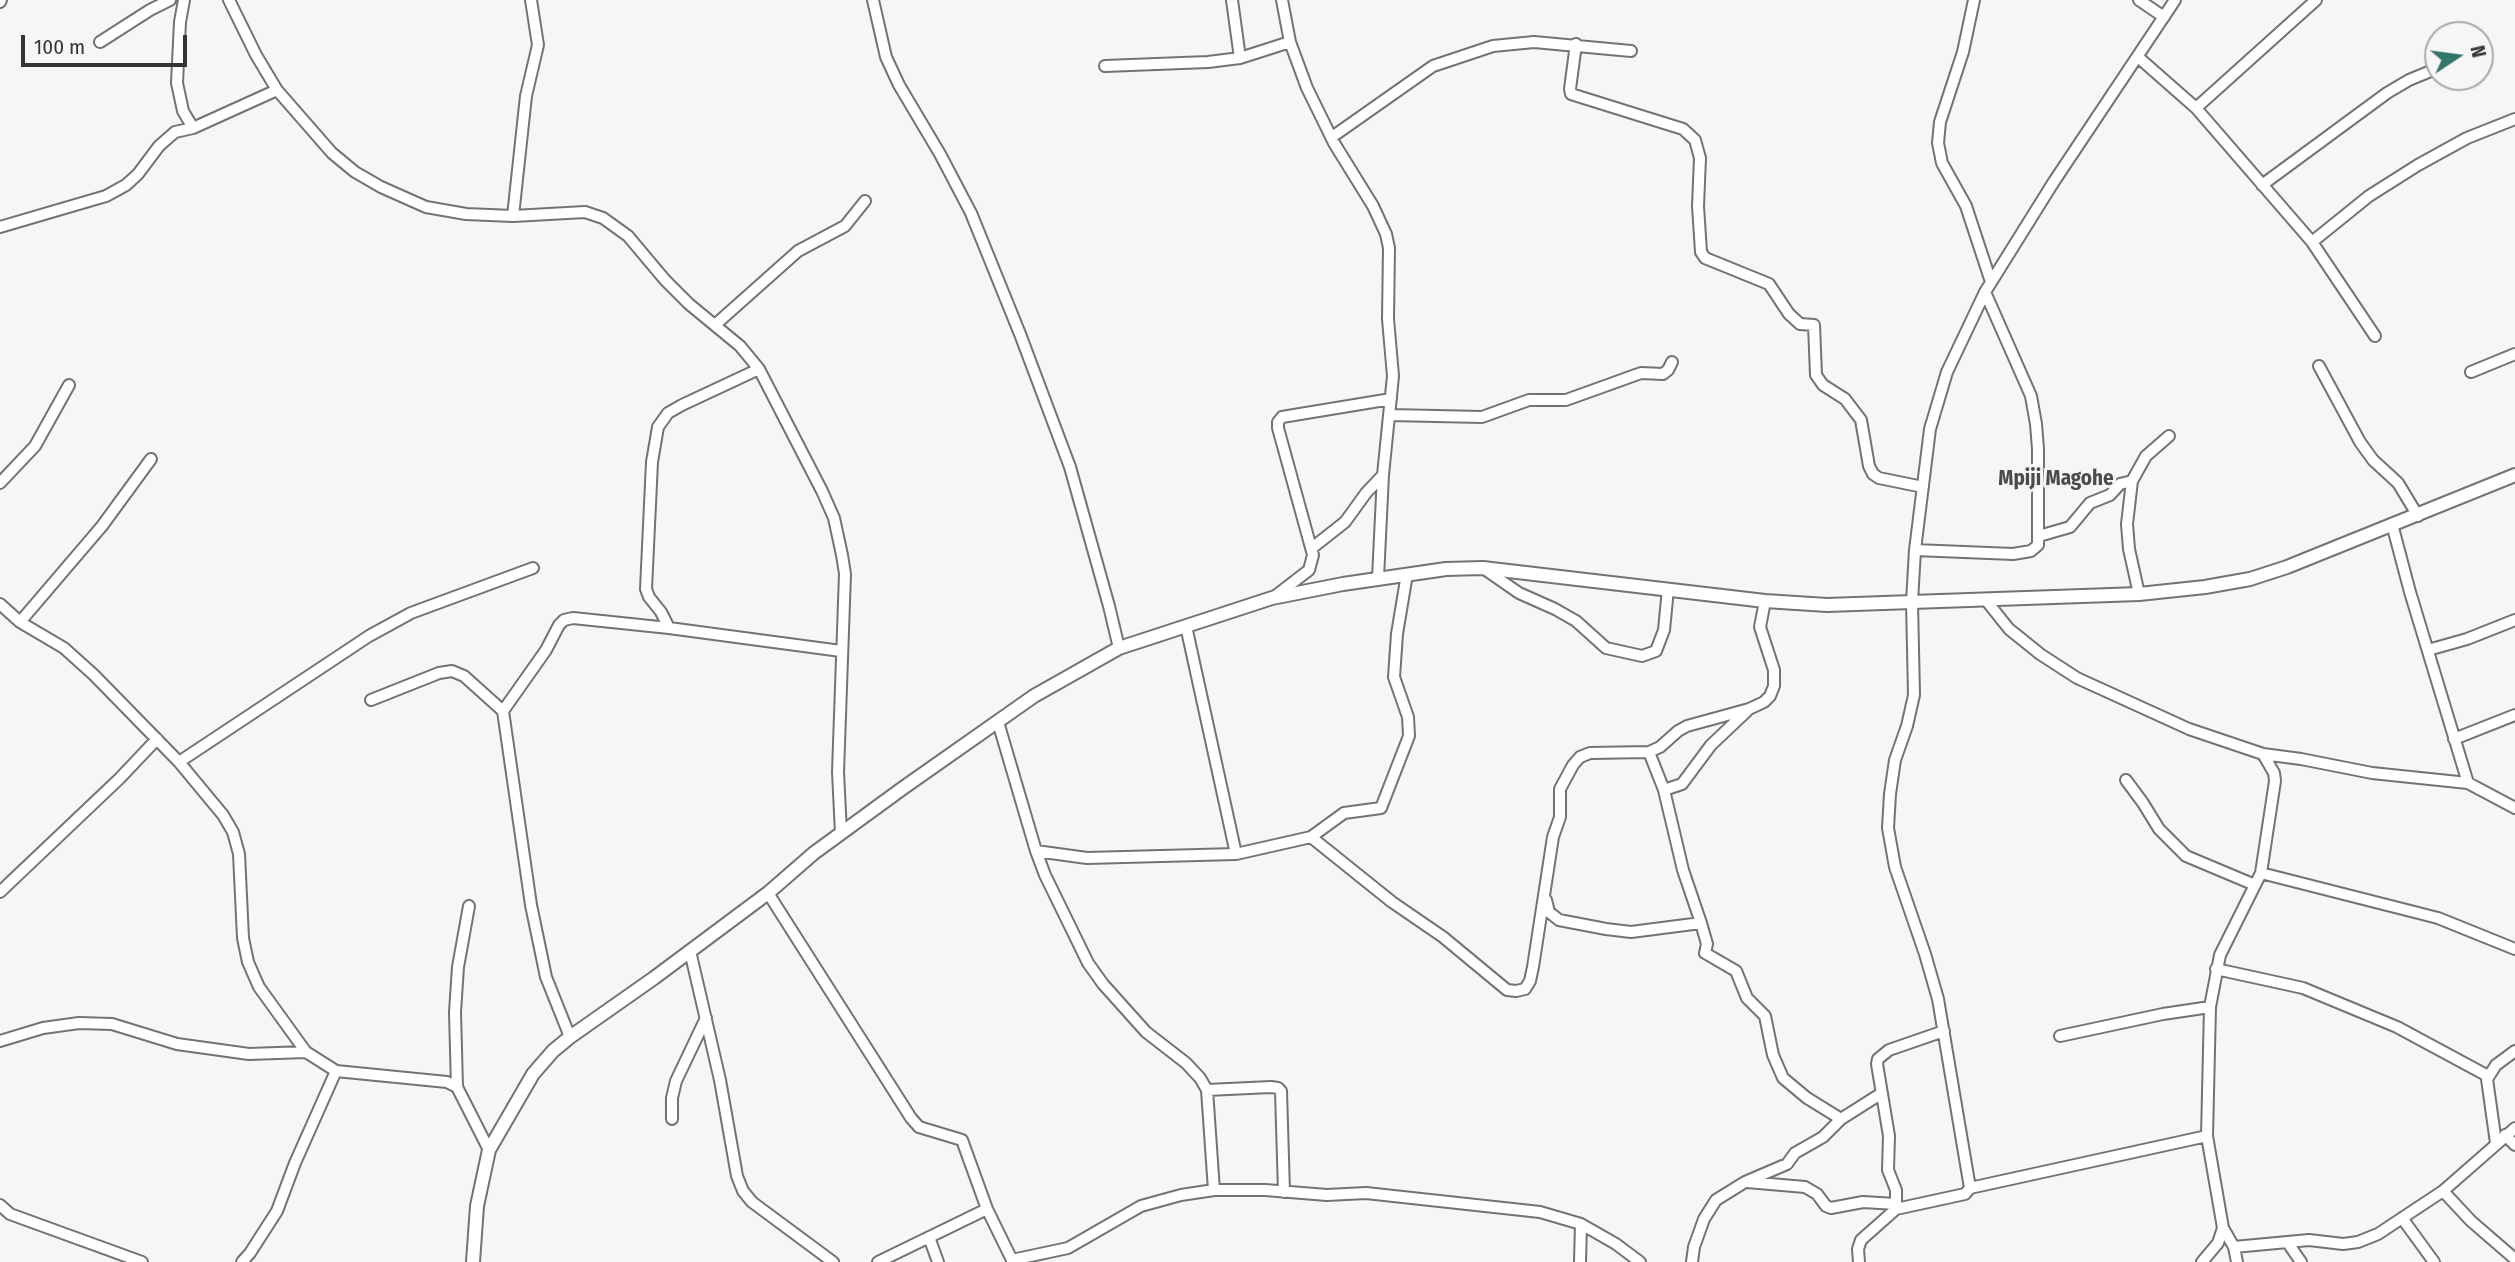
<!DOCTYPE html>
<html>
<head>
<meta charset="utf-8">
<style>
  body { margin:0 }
  #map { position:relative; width:2515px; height:1262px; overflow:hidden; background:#f7f5f8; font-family:"Fira Sans Condensed",sans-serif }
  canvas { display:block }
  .north { position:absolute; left:2424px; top:21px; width:70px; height:70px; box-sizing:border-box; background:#f7f5f8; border:2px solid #aaa8aa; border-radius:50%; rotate:77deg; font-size:19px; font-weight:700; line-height:28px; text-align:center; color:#363536 }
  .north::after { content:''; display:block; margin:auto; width:24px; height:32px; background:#33776a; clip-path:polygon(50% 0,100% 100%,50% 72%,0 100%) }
  .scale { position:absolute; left:21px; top:35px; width:166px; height:32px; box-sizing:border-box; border:4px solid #363536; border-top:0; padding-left:9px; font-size:21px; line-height:24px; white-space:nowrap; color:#363536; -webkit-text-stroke:5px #f7f5f8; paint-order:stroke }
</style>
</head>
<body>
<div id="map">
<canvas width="2515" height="1262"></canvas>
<div class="north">N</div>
<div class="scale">100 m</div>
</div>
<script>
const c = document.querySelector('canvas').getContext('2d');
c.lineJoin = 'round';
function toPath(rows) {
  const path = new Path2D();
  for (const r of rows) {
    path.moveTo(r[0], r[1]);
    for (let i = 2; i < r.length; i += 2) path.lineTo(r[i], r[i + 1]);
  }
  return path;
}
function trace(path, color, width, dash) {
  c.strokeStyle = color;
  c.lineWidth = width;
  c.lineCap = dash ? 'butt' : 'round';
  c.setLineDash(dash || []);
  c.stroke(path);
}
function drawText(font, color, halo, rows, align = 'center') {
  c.font = font + ' "Fira Sans Condensed",sans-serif';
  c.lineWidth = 6;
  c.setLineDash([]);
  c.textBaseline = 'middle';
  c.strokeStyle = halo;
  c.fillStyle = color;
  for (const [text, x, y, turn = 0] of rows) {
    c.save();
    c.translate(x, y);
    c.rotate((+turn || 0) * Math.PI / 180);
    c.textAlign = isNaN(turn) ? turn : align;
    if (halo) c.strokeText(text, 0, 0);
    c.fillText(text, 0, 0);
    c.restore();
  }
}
const minor = toPath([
  [184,0,180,22,177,83,183,111,193,128],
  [229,0,256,55,277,90,332,153,355,172,381,187,426,207,466,214,513,216,585,212,603,218,628,236,665,280,689,304,740,346,759,369,822,491,834,518,842,555,845,574,838,772,841,833],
  [873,0,886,57,899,85,940,154,971,213,1020,334,1070,467,1109,606,1119,648],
  [1232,0,1240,58],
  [1282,0,1290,42,1307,88,1334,143,1373,206,1386,234,1389,248,1388,319,1393,376,1383,475,1378,578],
  [1974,0,1963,52,1940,122,1938,143,1942,163,1966,206,1991,282],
  [2139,0,2164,17],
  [0,2,1,0],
  [100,42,150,10,170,0],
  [1576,44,1570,89,1571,94,1683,129,1695,140,1700,158,1698,206,1701,252,1705,258,1769,284,1789,314,1800,324,1814,325,1816,375,1823,385,1845,399,1861,420,1869,466,1873,474,1879,478,1923,487],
  [2480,54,2482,54],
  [2138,57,2196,108,2312,242,2375,336],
  [1105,66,1208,62,1240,58,1290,42],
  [2196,108,2316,0],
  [1332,137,1433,66,1493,46,1534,42,1631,51],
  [2262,185,2387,93,2409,80,2438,68],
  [513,216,526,96,538,45,531,0],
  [0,227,106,196,126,185,138,174,159,146,175,132,193,128,277,90],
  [2312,242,2369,196,2418,165,2467,138,2515,119],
  [716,324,798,251,845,226,865,201],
  [2319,366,2360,442,2373,460,2398,483,2418,516],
  [2471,372,2515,354],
  [1390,415,1482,417,1529,400,1566,400,1641,373,1663,374,1668,370,1672,362],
  [0,483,35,446,69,385],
  [2392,524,2410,592,2468,783],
  [2039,536,2070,527,2090,503,2110,495,2120,484,2132,481],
  [1312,548,1345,522,1366,493,1383,475],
  [1915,550,2013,554,2031,551,2038,545,2038,449,2036,424,2031,396,1985,292],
  [1483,568,1519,593,1555,609,1576,621,1606,648,1642,656,1656,651,1664,630,1668,589],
  [2139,594,2129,549,2127,524,2132,481,2146,456,2169,436],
  [1274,597,1309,570,1313,555,1278,428,1278,422,1282,417,1391,399],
  [1985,599,2009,629,2040,654,2077,678,2189,729,2263,754,2301,759,2372,773,2468,783,2515,808],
  [0,604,20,622,64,648,94,675,179,762,223,815,233,832,239,854,243,938,248,962,259,987,306,1052,336,1071,447,1082,457,1087,489,1150],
  [20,622,102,526,151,459],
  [1186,626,1236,854],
  [669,628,661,612,649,597,646,589,652,462,658,427,668,413,682,405,759,369],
  [2428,650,2467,639,2515,620],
  [371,700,439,673,452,671,464,676,503,711],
  [998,722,1036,851,1045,875,1088,963,1103,984,1146,1032,1186,1063,1200,1078,1207,1090,1214,1190],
  [2454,739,2515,715],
  [1649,752,1664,790,1683,870,1701,923,1707,944,1705,953,1736,971,1747,998,1765,1016,1773,1055,1783,1078,1807,1098,1841,1119],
  [179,762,369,636,411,613,533,568],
  [2126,780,2143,803,2159,829,2186,856,2255,885],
  [1664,790,1682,784,1711,745,1747,711],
  [1311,837,1392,902,1443,937,1507,990,1516,991,1525,989,1530,981,1533,967,1553,837,1560,817,1560,789,1573,765,1580,757,1590,753,1649,752,1660,747,1678,731,1687,726,1749,709,1764,702,1770,696,1774,686,1774,670,1760,627,1765,601],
  [1036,851,1087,858,1236,854,1311,837,1344,813,1381,808,1409,736,1408,717,1394,677,1397,634,1407,574],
  [2261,873,2438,918,2515,949],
  [0,892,120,778,157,739],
  [768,893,911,1118,919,1127,962,1140,987,1209,1012,1260,1068,1248,1141,1206,1181,1195,1214,1190,1265,1190,1327,1195,1366,1193,1540,1212,1581,1224,1616,1244,1640,1262],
  [1546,900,1549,912,1559,920,1606,929,1631,932,1701,923],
  [690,951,720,1080,737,1176,743,1191,752,1202,833,1262],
  [2216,969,2303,988,2397,1027,2488,1076],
  [2060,1036,2163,1014,2210,1007],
  [570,1037,546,977,531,905,503,711,546,650,559,625,564,620,573,618,669,628,841,651],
  [0,1041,43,1028,79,1023,112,1024,177,1044,249,1054,306,1052],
  [457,1087,455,1012,458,967,469,906],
  [1207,1090,1271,1087,1278,1088,1281,1091,1284,1192],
  [672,1119,672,1098,676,1081,706,1018],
  [2505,1135,2515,1145],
  [2496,1143,2487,1079,2496,1065,2515,1051],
  [1747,1182,1805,1187,1817,1194,1826,1206,1831,1208,1863,1202,1896,1204],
  [1970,1188,2207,1136],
  [2443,1191,2471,1221,2515,1259],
  [0,1205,10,1214,142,1262],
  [1896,1209,1896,1190,1888,1170,1889,1136,1877,1064,1878,1059,1889,1050,1944,1031],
  [2402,1218,2434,1262],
  [2223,1228,2234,1247,2237,1262],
  [929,1237,938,1262],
  [2288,1243,2301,1262],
  [2234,1247,2309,1240,2343,1244,2358,1242,2378,1234,2443,1191,2515,1128],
  [242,1262,250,1253,277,1211,295,1163,336,1071],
  [878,1262,987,1209],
  [1580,1262,1581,1224],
  [1692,1262,1694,1247,1704,1219,1716,1200,1745,1182,1787,1164,1795,1153,1823,1137,1841,1119,1882,1093],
  [1859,1262,1858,1249,1861,1240,1896,1209,1965,1194,1970,1188,1938,999,1925,954,1895,867,1888,828,1890,794,1895,760,1907,726,1914,695,1912,602,1915,550,1930,429,1947,372,1985,292,2053,183,2175,0],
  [2202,1262,2218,1243,2223,1228,2207,1136,2210,1007,2220,955,2261,873,2275,781,2274,773,2263,754]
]);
const tertiary = toPath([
  [473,1262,477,1206,489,1150,533,1074,553,1051,570,1037,654,978,768,893,814,853,903,788,1034,696,1119,648,1272,598,1343,584,1446,569,1483,568,1765,601,1827,605,2139,594,2205,587,2250,579,2287,567,2515,475]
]);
const quarterNames = [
  ["Mpiji Magohe",2056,479]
];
trace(minor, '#737274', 14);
trace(tertiary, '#737274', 16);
trace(minor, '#fff', 10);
trace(tertiary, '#fff', 12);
drawText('bold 21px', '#4c4a4d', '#f7f5f8', quarterNames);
</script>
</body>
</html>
